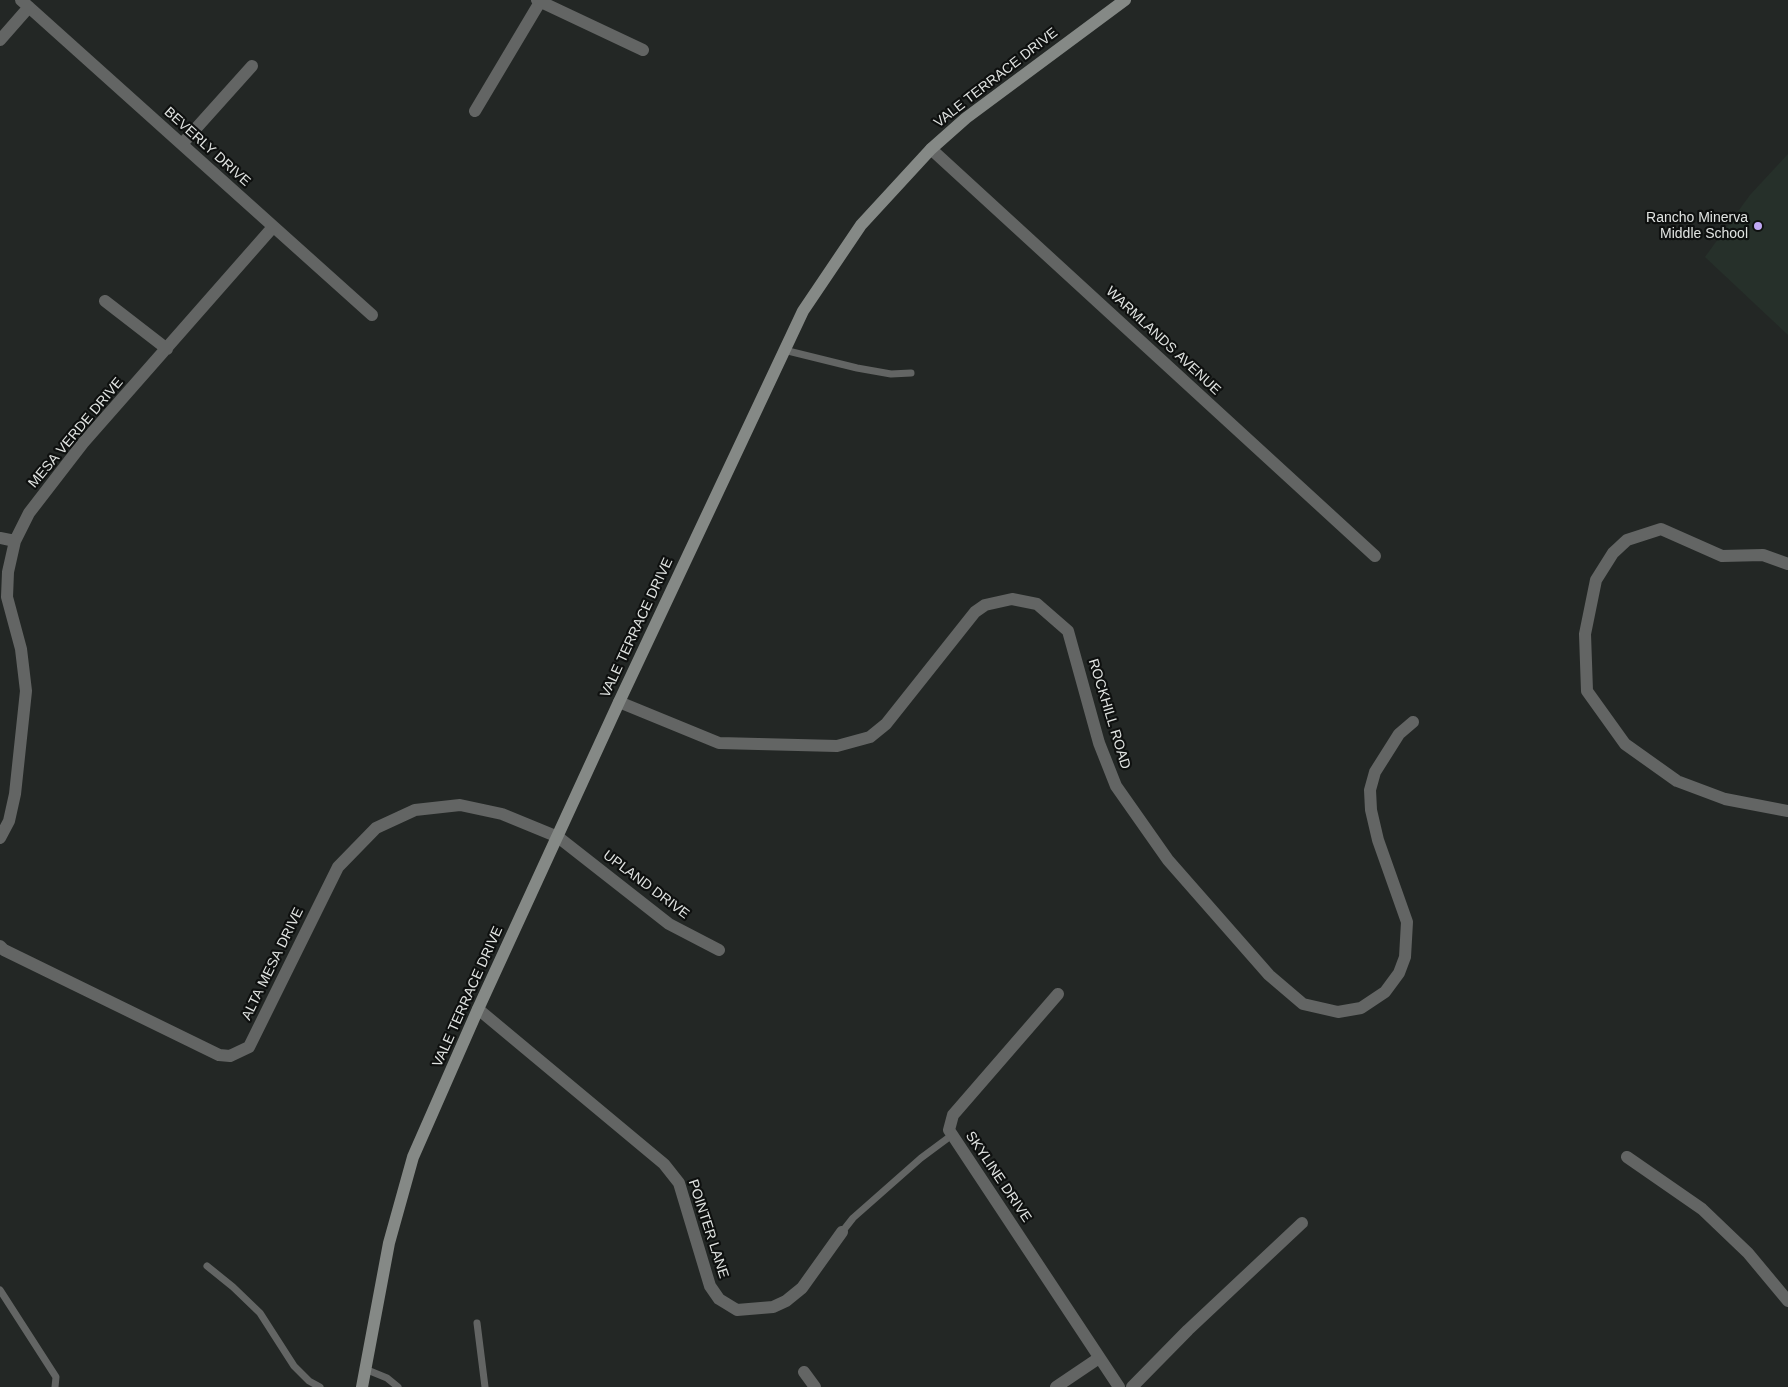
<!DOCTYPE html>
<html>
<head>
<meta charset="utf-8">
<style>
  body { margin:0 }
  canvas { display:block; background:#232725 }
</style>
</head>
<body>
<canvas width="1788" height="1387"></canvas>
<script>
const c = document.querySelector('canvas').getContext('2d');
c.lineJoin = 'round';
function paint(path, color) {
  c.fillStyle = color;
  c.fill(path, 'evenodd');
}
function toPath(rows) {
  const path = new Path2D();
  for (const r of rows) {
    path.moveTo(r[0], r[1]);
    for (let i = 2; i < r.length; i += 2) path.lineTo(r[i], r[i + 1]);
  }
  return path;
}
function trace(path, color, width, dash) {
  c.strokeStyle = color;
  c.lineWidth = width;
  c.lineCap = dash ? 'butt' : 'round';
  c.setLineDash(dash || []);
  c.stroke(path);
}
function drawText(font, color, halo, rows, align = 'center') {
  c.font = font + ' Helvetica,sans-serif';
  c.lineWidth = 4.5;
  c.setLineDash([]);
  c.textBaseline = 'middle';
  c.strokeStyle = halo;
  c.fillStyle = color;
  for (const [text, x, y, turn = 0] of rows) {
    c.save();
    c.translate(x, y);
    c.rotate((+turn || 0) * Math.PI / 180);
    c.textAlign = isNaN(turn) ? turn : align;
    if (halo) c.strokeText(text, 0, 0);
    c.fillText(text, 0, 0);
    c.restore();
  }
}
const built = toPath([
  [1788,154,1788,335,1705,257,1750,195]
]);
const lane = toPath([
  [784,350,857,368,891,374,911,373],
  [842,1232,853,1218,921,1158,952,1135],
  [207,1266,233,1287,260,1313,294,1366,309,1381,320,1387],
  [0,1290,56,1377,55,1387],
  [477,1323,485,1387],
  [365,1369,387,1378,398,1387]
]);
const street = toPath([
  [21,0,372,315],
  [537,0,643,50],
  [0,40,29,7],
  [475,111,540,2],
  [182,144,252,66],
  [931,149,1375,556],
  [105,301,167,349],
  [0,538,15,541],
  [1788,564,1763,555,1722,556,1661,529,1627,540,1613,553,1596,580,1585,634,1587,691,1625,744,1677,781,1725,799,1788,811],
  [619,702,719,743,837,746,870,737,886,724,975,612,985,605,1012,599,1037,604,1068,631,1099,743,1116,786,1168,860,1269,975,1303,1004,1338,1012,1361,1008,1385,992,1399,973,1405,957,1407,922,1378,840,1371,810,1370,790,1375,772,1399,734,1413,722],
  [0,838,9,821,15,794,26,691,21,649,7,597,8,572,15,541,29,513,83,443,273,227],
  [0,946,4,950,219,1055,230,1056,249,1047,338,867,376,828,415,810,460,805,502,814,558,837,669,924,719,950],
  [1058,994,953,1115,949,1130,1119,1387],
  [478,1009,664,1164,679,1183,710,1286,719,1299,737,1310,773,1307,786,1301,802,1288,842,1232],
  [1627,1157,1702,1209,1748,1253,1788,1301],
  [804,1372,815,1387],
  [1056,1387,1099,1358],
  [1132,1387,1188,1330,1302,1223]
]);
const secondary = toPath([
  [362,1387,389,1243,413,1157,478,1009,619,702,803,311,861,225,931,149,966,118,1125,0]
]);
const markers = [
  [1758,226,5,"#c0a8f4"]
];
const streetNames = [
  ["VALE TERRACE DRIVE",996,78,-38],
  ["BEVERLY DRIVE",207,147,42],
  ["WARMLANDS AVENUE",1163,341,43],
  ["MESA VERDE DRIVE",76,433,-50],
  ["VALE TERRACE DRIVE",637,628,-65],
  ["ROCKHILL ROAD",1109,714,73],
  ["UPLAND DRIVE",646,885,37],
  ["ALTA MESA DRIVE",273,964,-64],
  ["VALE TERRACE DRIVE",468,997,-66],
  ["SKYLINE DRIVE",998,1177,56],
  ["POINTER LANE",708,1229,72]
];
const poiNames = [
  ["Rancho Minerva",1748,218],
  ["Middle School",1748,234]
];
paint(built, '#26302a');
trace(lane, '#636564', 7);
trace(street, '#636564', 12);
trace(secondary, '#858986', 12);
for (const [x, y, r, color] of markers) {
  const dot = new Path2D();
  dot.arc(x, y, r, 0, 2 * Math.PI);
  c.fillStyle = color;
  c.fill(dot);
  trace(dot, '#0e100f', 2);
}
drawText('14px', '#e0e3e1', '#0e100f', streetNames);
drawText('14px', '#e0e3e1', '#0e100f', poiNames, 'right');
</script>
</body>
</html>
